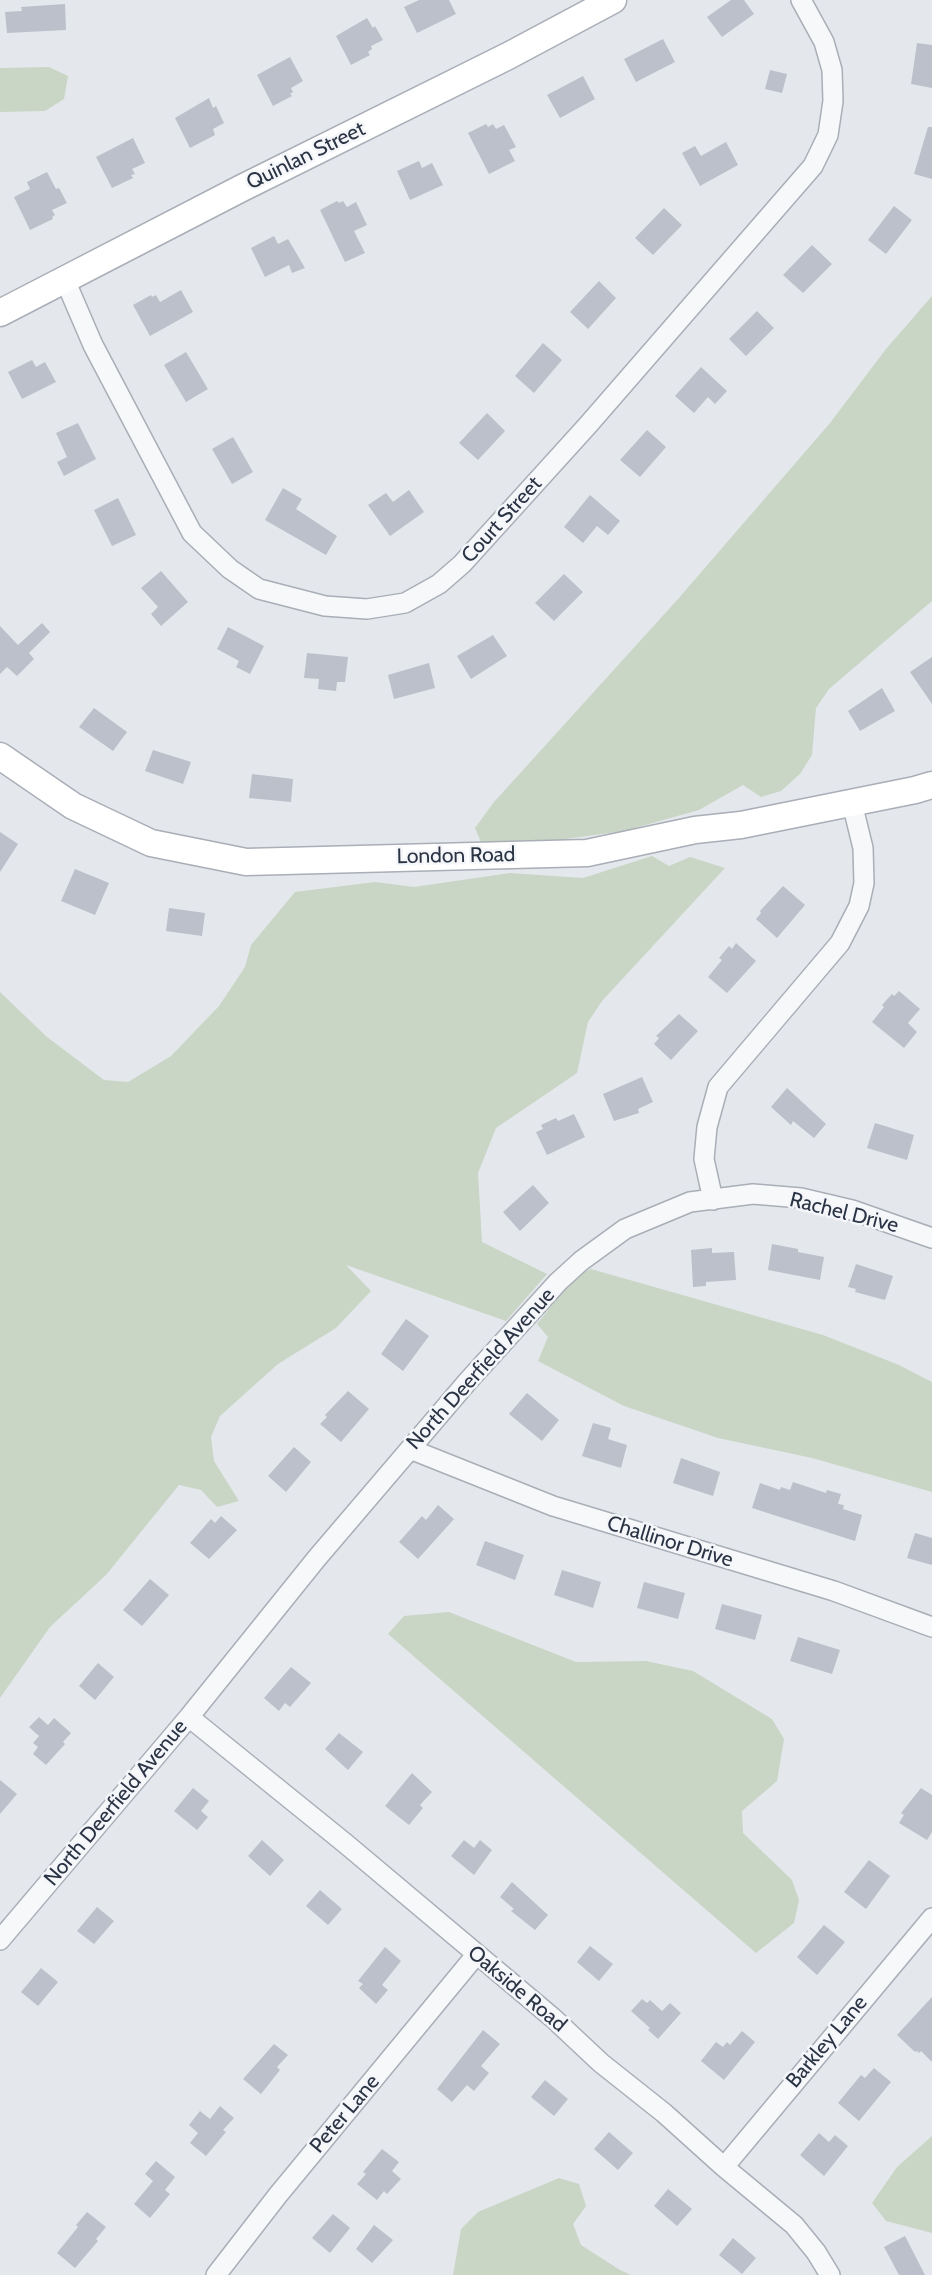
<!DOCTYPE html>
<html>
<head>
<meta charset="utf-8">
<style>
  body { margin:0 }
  canvas { display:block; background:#e4e7ec }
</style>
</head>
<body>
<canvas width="932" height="2275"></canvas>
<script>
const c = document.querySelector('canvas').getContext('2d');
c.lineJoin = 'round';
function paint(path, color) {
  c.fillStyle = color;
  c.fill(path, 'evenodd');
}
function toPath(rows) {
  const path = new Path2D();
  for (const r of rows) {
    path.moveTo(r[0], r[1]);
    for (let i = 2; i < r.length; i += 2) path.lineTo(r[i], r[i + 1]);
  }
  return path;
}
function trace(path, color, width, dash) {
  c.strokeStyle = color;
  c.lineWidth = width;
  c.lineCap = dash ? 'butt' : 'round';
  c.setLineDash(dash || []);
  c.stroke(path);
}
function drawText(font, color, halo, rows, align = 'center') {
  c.font = font + ' Cabin,sans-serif';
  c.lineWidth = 5;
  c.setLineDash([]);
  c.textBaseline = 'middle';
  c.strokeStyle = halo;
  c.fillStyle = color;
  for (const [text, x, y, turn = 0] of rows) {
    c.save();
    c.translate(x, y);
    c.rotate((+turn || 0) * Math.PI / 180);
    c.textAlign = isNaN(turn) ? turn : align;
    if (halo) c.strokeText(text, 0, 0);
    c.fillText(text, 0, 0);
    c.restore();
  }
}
const green = toPath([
  [49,67,68,76,64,99,45,111,0,112,0,68],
  [932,296,932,601,829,689,816,708,812,755,800,774,781,791,761,797,743,785,699,810,624,831,558,840,481,842,475,828,494,802,678,599,830,423,886,349],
  [652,856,669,866,690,857,725,868,602,1001,588,1022,577,1073,496,1128,478,1173,482,1242,547,1274,506,1321,346,1265,371,1291,336,1328,278,1364,220,1416,211,1437,214,1461,239,1501,217,1507,201,1490,179,1485,106,1575,50,1627,0,1698,0,992,47,1037,104,1080,128,1082,171,1056,219,1006,245,967,251,945,295,892,375,882,414,887,510,873,583,878],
  [591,1269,823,1335,899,1365,932,1382,932,1492,812,1458,718,1438,624,1406,538,1361,548,1337,537,1324,575,1276],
  [449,1612,576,1662,646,1661,693,1671,772,1719,784,1739,777,1781,742,1811,743,1833,792,1880,799,1900,794,1923,756,1953,388,1634,404,1616],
  [932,2136,932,2233,886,2221,872,2203,897,2167],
  [559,2178,579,2184,586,2206,573,2224,581,2245,620,2270,631,2275,453,2275,461,2229,478,2212]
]);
const building = toPath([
  [419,0,449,0,456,14,417,33,404,7],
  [731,0,744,0,754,14,722,37,707,17],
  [65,4,66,30,7,33,5,12,22,11,21,7],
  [367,18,373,28,375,26,383,40,371,46,372,49,368,52,370,55,351,65,336,36],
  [663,39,675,62,636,82,624,59],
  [917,43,932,45,932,88,911,84],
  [290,57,303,81,291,88,293,92,290,94,292,96,273,106,257,75],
  [770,70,787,74,782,93,765,89],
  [583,76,595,99,560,118,547,95],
  [209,98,213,108,216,106,224,123,213,129,215,135,190,148,175,118],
  [486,124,488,127,493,124,496,129,504,125,516,147,509,150,515,161,489,174,468,133],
  [928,127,932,127,932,179,914,174],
  [133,138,145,163,132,169,135,174,131,175,133,178,112,188,96,157],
  [726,142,738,165,700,186,682,153,695,146,701,156],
  [419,161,422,168,432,163,443,185,410,200,397,171],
  [47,172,56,189,59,188,67,203,52,210,55,215,52,217,53,219,30,230,14,197,30,189,27,182],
  [337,201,339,203,343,201,347,207,356,202,367,225,354,231,365,253,345,262,320,210],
  [894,206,912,220,886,254,868,240],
  [664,208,682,225,653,255,635,238],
  [274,236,278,244,288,239,305,268,292,273,289,265,265,277,251,248],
  [812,245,832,264,803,293,783,275],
  [599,281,616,298,588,329,570,312],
  [181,290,193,312,150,336,133,305,151,295,152,297,156,295,160,302],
  [757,311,774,328,746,356,729,339],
  [543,343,562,360,534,393,515,376],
  [186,352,208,389,186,402,164,365],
  [32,360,36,367,45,362,56,382,22,399,8,372],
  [701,367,727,391,715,404,708,397,694,413,675,396],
  [487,413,505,431,478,460,459,443],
  [78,423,96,459,64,476,57,462,67,457,56,433],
  [647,430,666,447,640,477,620,460],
  [233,437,253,472,232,484,212,449],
  [283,488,302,499,296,509,337,536,326,555,265,520],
  [409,490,424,512,390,536,368,505,386,493,393,502],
  [590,495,620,521,608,535,597,526,583,543,564,527],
  [118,498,136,535,112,546,94,510],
  [161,571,188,602,161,626,151,614,158,607,141,588],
  [564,574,583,592,554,621,535,603],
  [42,623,50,632,29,653,34,659,17,676,7,667,0,674,0,626,18,645],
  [228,627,264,646,250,674,236,667,239,661,217,649],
  [493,635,507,656,471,679,457,656],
  [307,653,348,657,345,682,337,682,336,691,318,689,319,679,304,678],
  [932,657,932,704,910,672],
  [429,663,435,688,394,699,388,675],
  [882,688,895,711,860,731,848,711],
  [94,708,127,732,113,751,79,727],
  [153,750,191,762,183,784,145,771],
  [252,774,293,779,291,802,249,798],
  [0,832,18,844,0,872],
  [75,869,109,883,95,915,61,901],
  [783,886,805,905,777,938,756,919,761,913,760,911],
  [169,908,205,913,202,936,166,931],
  [736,943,756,961,727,993,708,977,722,960,719,958,729,946,732,949],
  [899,991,920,1009,908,1023,917,1032,904,1048,872,1022,884,1007,882,1005,892,994,894,996],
  [679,1014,698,1031,671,1060,654,1044,659,1038,656,1036],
  [642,1077,653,1102,638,1109,639,1113,614,1121,603,1094],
  [787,1088,826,1124,814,1138,793,1121,791,1125,771,1107],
  [574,1114,585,1137,547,1155,536,1132,543,1129,541,1125,556,1118,558,1121],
  [875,1123,914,1135,907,1160,867,1148],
  [533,1185,549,1203,520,1231,503,1212],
  [772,1244,798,1249,798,1252,824,1257,820,1280,768,1270],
  [712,1248,712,1253,734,1252,736,1280,706,1282,706,1286,693,1287,691,1250],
  [856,1264,893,1276,885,1300,855,1292,856,1289,848,1287],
  [406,1319,429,1336,403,1371,381,1354],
  [348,1391,369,1409,341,1442,320,1424,327,1417,325,1415],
  [527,1393,559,1420,542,1441,509,1414],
  [593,1423,611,1428,608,1439,627,1445,621,1468,582,1456],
  [294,1447,311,1462,286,1492,268,1476],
  [681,1458,720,1472,713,1496,673,1483],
  [793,1482,826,1493,827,1490,841,1494,838,1504,844,1505,843,1509,862,1515,855,1541,752,1508,760,1483,780,1490,781,1487,790,1490],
  [438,1505,454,1519,418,1559,399,1542,422,1516,426,1520],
  [221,1516,237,1530,209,1559,190,1543,211,1519,215,1523],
  [915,1533,932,1538,932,1565,907,1558],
  [485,1541,524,1555,515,1580,476,1565],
  [562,1570,601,1582,593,1608,554,1595],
  [150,1579,169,1595,142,1626,123,1610],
  [644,1582,685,1593,678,1619,637,1608],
  [722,1604,762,1615,755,1640,715,1629],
  [798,1637,840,1650,832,1674,790,1661],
  [98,1663,114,1677,95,1700,79,1686],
  [291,1667,311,1683,290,1707,285,1703,279,1711,264,1698],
  [39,1717,48,1725,54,1718,71,1733,63,1742,65,1744,46,1765,33,1754,38,1747,33,1743,39,1736,29,1727],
  [339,1733,363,1752,348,1770,325,1749],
  [412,1773,432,1792,420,1805,423,1808,409,1825,385,1806],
  [0,1780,17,1794,0,1814],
  [193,1788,209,1801,201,1811,208,1817,197,1830,174,1811],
  [921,1788,932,1795,932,1832,927,1840,899,1823,904,1815,901,1813],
  [262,1840,284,1860,270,1876,248,1856],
  [464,1840,474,1848,480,1840,492,1850,474,1875,451,1856],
  [869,1860,890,1876,866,1909,844,1892],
  [512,1882,548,1915,535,1930,511,1911,514,1909,500,1897],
  [320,1890,342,1909,328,1925,306,1906],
  [97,1907,114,1921,94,1944,77,1931],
  [824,1925,845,1942,817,1975,797,1957],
  [590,1946,613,1964,599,1981,577,1962],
  [385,1947,401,1961,382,1985,388,1990,376,2004,359,1988,363,1984,358,1981],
  [41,1968,58,1982,38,2006,21,1992],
  [932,1997,932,2062,921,2051,919,2053,917,2051,915,2052,897,2035],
  [642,1999,647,2003,650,2000,662,2011,670,2003,681,2013,658,2039,648,2030,650,2028,631,2011],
  [483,2030,500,2044,481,2066,489,2073,474,2091,467,2085,452,2102,437,2089],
  [742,2031,755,2042,724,2080,701,2061,716,2042,723,2047,727,2042,730,2045],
  [274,2044,288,2055,277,2067,280,2070,261,2094,243,2079],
  [874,2068,891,2082,859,2121,838,2103,861,2075,865,2078],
  [545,2080,568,2099,554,2116,531,2097],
  [220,2106,234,2118,223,2130,226,2132,206,2156,190,2143,198,2133,189,2125,200,2111,210,2119],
  [609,2132,633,2153,618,2170,594,2149],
  [819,2133,829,2142,835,2135,848,2146,824,2176,800,2155],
  [382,2149,399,2162,392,2171,401,2179,387,2194,384,2191,377,2200,357,2184,366,2174,363,2172],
  [156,2161,175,2177,165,2190,170,2194,150,2218,134,2204,153,2181,145,2174],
  [668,2189,692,2209,677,2226,654,2206],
  [87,2212,106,2227,96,2239,98,2241,75,2268,57,2253,78,2227,76,2225],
  [333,2214,350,2228,330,2253,312,2238],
  [374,2225,393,2240,372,2263,356,2249],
  [905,2236,925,2275,899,2275,884,2247],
  [733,2238,756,2258,742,2274,719,2255]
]);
const street = toPath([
  [65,280,93,345,192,533,230,569,259,589,325,606,367,609,405,603,439,584,462,564,588,425,813,166,828,135,833,101,832,70,824,42,801,0],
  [713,1200,704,1159,707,1127,718,1087,840,943,859,906,864,883,863,848,852,803],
  [410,1449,553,1506,834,1591,932,1627],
  [189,1717,346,1844,553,2018,601,2063,664,2113,724,2167,794,2225,816,2252,830,2275],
  [0,1940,189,1717,317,1558,468,1381,558,1282,581,1261,625,1229,690,1202,753,1194,801,1198,852,1210,932,1238],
  [724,2167,932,1918],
  [216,2275,278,2195,476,1955]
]);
const secondary = toPath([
  [0,313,242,188,508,56,613,0],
  [0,756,73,806,151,843,246,862,587,853,695,830,741,825,915,790,932,785]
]);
const streetNames = [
  ["Quinlan Street",306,156,-26],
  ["Court Street",502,520,-48],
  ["London Road",456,856,-1],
  ["Rachel Drive",844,1213,14],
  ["North Deerfield Avenue",481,1369,-48],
  ["Challinor Drive",670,1542,17],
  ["North Deerfield Avenue",116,1803,-50],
  ["Oakside Road",517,1989,40],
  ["Barkley Lane",827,2042,-50],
  ["Peter Lane",345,2114,-50]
];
paint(green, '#c9d6c5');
paint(building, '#bbc0ca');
trace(street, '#a9aeb7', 22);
trace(secondary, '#a9aeb7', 29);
trace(street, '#f7f8fa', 19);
trace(secondary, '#fff', 26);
drawText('21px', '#2b3445', '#f4f6f9', streetNames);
</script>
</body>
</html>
